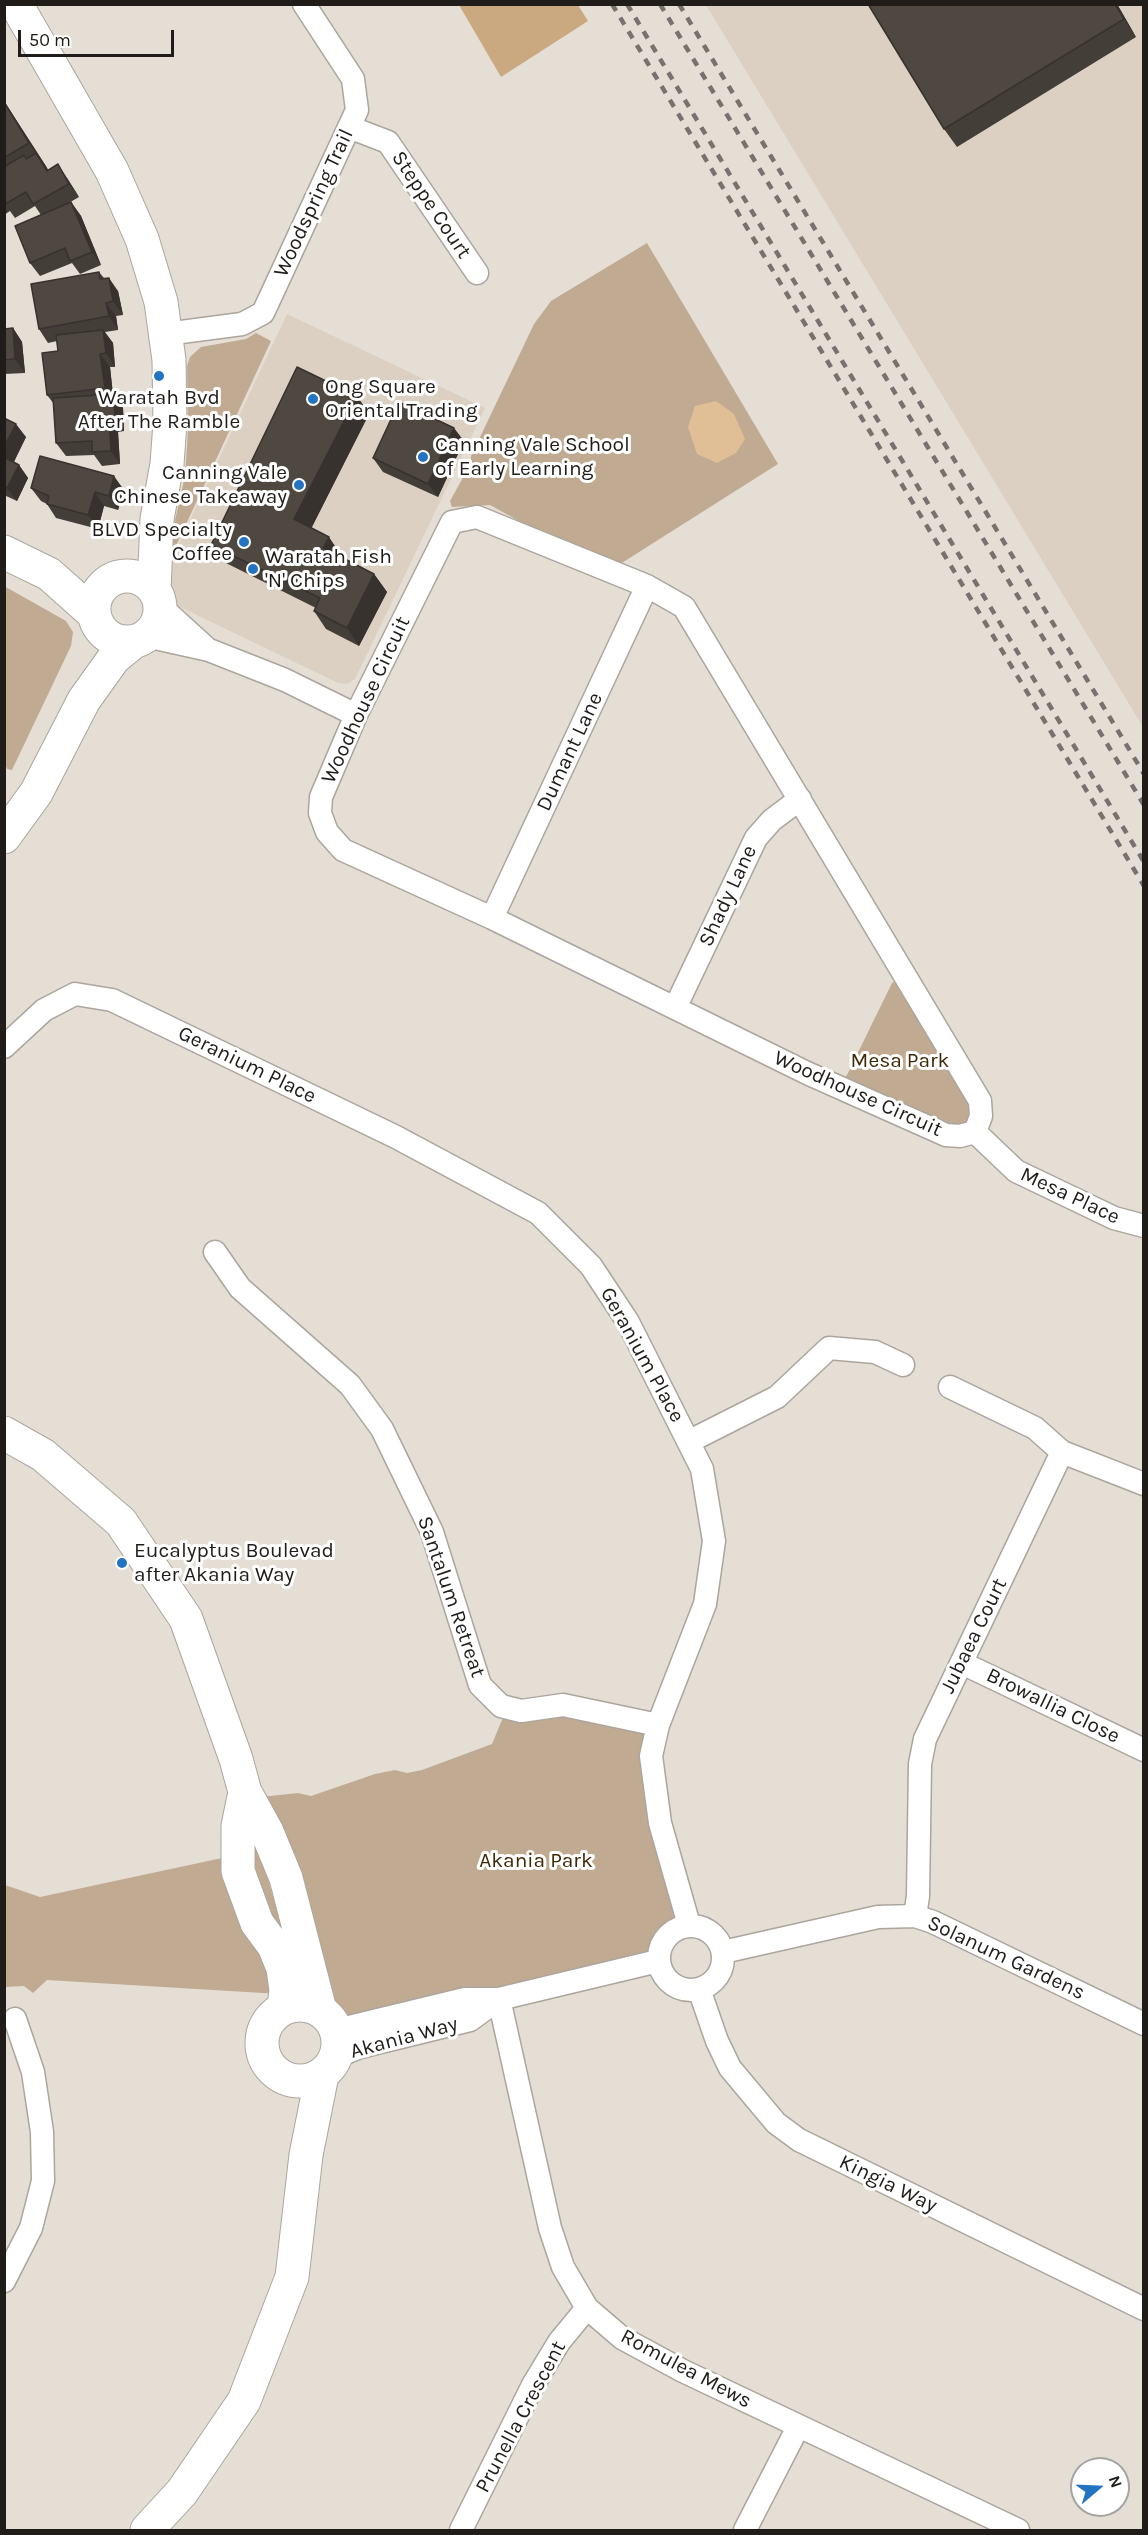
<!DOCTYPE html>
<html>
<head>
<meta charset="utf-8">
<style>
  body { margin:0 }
  #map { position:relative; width:1148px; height:2535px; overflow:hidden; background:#e5ded5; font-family:Karla,sans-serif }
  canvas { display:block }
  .frame { position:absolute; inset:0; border:6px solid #1f1c19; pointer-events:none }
  .north { position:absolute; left:1070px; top:2457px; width:60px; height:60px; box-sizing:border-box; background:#fff; border:2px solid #a5a4a3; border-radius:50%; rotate:71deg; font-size:16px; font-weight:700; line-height:24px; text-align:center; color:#1f1c19 }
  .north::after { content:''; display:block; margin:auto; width:21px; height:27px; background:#2273c2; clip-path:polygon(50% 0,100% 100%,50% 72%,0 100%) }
  .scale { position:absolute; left:18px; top:30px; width:156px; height:27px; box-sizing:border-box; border:3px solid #1f1c19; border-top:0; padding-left:8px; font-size:18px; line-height:21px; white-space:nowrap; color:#1f1c19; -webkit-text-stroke:4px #fff; paint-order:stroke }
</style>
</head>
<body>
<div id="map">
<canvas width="1148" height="2535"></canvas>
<div class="frame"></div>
<div class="north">N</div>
<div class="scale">50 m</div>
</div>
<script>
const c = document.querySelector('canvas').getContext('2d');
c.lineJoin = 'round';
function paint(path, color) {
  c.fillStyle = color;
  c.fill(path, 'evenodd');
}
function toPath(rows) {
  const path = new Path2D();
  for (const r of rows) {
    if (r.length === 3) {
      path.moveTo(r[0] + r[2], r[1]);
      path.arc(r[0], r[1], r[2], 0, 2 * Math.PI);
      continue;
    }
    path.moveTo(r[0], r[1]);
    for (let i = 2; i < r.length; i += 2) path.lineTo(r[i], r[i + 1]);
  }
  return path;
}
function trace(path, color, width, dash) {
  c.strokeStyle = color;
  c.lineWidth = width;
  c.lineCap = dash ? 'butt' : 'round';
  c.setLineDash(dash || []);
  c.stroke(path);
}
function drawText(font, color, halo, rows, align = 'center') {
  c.font = font + ' Karla,sans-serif';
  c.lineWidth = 6;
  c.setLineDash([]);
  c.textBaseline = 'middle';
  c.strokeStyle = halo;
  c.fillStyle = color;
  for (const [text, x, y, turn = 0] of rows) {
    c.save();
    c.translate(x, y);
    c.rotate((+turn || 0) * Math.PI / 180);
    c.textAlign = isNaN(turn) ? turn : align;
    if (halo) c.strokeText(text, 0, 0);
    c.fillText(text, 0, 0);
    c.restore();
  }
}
const built = toPath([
  [706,5,1143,5,1143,727],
  [287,314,485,408,355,679,347,684,338,683,178,606,166,579,175,552]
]);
const green = toPath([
  [647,243,778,464,617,566,550,538,490,505,452,507,450,501,471,463,471,456,534,324,551,301],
  [256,333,271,341,169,561,166,560,185,476,188,430,187,366,190,357,201,347,246,339],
  [4,586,66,621,73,632,71,646,12,770,7,769,4,760],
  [900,978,972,1097,970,1120,957,1128,844,1081,892,983],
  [560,1708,653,1724,678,1926,662,1939,654,1959,339,2028,308,1999,261,1797,298,1793,311,1796,375,1774,395,1770,407,1773,422,1770,492,1744,504,1715],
  [253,1826,288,1950,296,1995,47,1980,33,1993,24,1986,5,1987,5,1885,40,1897,222,1858]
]);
const forest = toPath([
  [459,5,578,5,588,21,501,77]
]);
const water = toPath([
  [716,401,734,414,745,439,736,453,717,463,697,454,688,427,695,406]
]);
const street = toPath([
  [349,127,388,142,477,273],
  [166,334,242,324,263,313,357,110,353,79,304,4],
  [477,517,647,586,684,607,980,1101,981,1116,975,1132,960,1136,946,1135,807,1073,492,918,343,850,327,832,320,813,321,797,356,715,452,522,477,517],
  [160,606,205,647],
  [146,636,209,650,285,680,356,715],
  [492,918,647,586],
  [675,1008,756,838,772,820,800,799],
  [4,1047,44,1010,75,994,112,1000,396,1137,538,1213,591,1266,628,1322,702,1469,714,1541,705,1604,658,1725,651,1756,660,1823,689,1925],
  [975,1132,1016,1171,1114,1218,1144,1226],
  [215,1252,240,1288,350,1385,382,1429,432,1532,480,1685,501,1706,521,1711,563,1705,658,1725],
  [950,1387,1035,1428,1062,1452],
  [690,1441,777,1397,829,1348,875,1352,903,1365],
  [962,1663,1144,1750],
  [915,1916,918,1896,920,1764,925,1739,1062,1452,1144,1484],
  [691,1958,32],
  [723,1952,878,1917,915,1916,933,1922,1144,2024],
  [699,1989,717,2041,730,2068,776,2123,799,2140,1144,2309],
  [499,1999,550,2228,563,2267,587,2308,622,2338,683,2371,1018,2530],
  [337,2030,465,1999,499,1999,658,1961],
  [338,2056,360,2047,470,2020,499,1999],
  [4,2281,31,2228,43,2181,42,2132,33,2072,15,2019],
  [461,2530,533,2385,559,2342,587,2308],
  [745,2530,798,2427]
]);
const secondary = toPath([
  [16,4,112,171,142,239,161,302,169,360,170,423,167,464,157,519,154,590],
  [4,552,49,574,94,614],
  [127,609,33],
  [4,837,36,793,84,700,114,658,135,641],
  [4,1433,43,1455,121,1522,186,1619,236,1759,245,1792,267,1832,286,1878,320,2010],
  [245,1792,238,1826,238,1871,257,1923,274,1946,283,1968,286,1990,284,2008],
  [300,2043,38],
  [147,2530,182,2492,244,2401,292,2277,306,2155,322,2075]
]);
const rail = toPath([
  [612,4,1144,886],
  [627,4,1144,862],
  [660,4,1144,805],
  [679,4,1144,774]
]);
const wall = toPath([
  [868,4,1117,4,1136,37,957,147,944,129],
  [4,101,48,170,67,178,79,197,67,204,71,202,81,216,101,265,80,274,72,263,40,276,30,263,41,215,35,206,15,218,10,211,4,215],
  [99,272,104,278,118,291,123,315,116,316,118,330,105,332,113,343,115,367,110,367,113,395,123,408,124,431,118,432,120,464,102,466,94,455,66,456,56,443,54,404,47,395,58,351,57,341,48,343,39,329],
  [13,328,22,342,25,373,4,374,4,329],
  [357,396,369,414,311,528,341,555,341,556,374,574,387,592,359,646,326,629,314,611,316,608,224,562,211,545],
  [4,418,26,437,14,462,19,465,28,478,17,501,4,495],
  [464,441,438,497,383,472,373,458],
  [31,488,124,490,118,510,104,506,98,529,56,518,47,504,41,501]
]);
const shadedWall = toPath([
  [1115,4,1117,4,1136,37,1124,19],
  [4,101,46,166,56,184,29,143],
  [58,164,67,178,79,197,69,184],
  [71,202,81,216,101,265,92,252],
  [109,278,118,291,123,315,113,301],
  [106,303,116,316,118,330,109,316],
  [13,328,22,342,25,373,15,359],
  [103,330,113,343,115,367,106,353],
  [100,354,110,367,113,395,123,408,124,431,115,418,114,400,105,388],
  [357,396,369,414,307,537,294,519],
  [109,418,118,432,120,464,111,451],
  [16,424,26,437,10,469,4,461,4,447],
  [454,428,464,441,438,497,428,484],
  [19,465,28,478,17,501,7,488],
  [114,476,124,490,118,510,109,496],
  [95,492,104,506,98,529,88,515],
  [329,537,341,555,336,565,323,548],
  [374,574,387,592,359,646,347,628]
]);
const building = toPath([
  [868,4,1115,4,1124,19,944,129,868,4],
  [4,102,29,143,4,158,4,102],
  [36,153,47,171,58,164,69,184,33,204,26,192,5,204,4,167,24,155,26,159,36,153],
  [71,202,92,252,70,261,65,248,30,263,15,226,71,202],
  [99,272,100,279,109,278,113,301,106,303,109,316,39,329,31,284,99,272],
  [13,328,15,359,4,360,4,329,13,328],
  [103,330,106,353,100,354,105,388,47,395,42,353,58,351,56,335,103,330],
  [297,367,357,396,294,519,329,537,323,548,374,574,347,628,314,611,320,598,211,545,297,367],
  [113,394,115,418,109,418,111,451,92,452,92,441,56,443,53,398,113,394],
  [399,402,454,428,428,484,373,458,399,402],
  [4,418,16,424,4,447,4,418],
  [40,456,114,476,109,496,95,492,88,515,47,504,49,496,31,488,40,456],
  [4,457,19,465,7,488,4,487,4,457]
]);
const markers = [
  [159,376,6,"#2273c2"],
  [313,399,6,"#2273c2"],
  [423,457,6,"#2273c2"],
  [299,485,6,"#2273c2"],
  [244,542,6,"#2273c2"],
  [253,569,6,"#2273c2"],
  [122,1563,6,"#2273c2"]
];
const streetNames = [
  ["Woodspring Trail",314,203,-65],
  ["Steppe Court",431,205,56],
  ["Woodhouse Circuit",366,700,-65],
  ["Dumant Lane",570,752,-65],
  ["Shady Lane",728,896,-65],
  ["Geranium Place",247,1065,26],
  ["Woodhouse Circuit",858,1094,24],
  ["Mesa Place",1070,1196,25],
  ["Geranium Place",642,1355,61],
  ["Santalum Retreat",451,1597,71],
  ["Jubaea Court",974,1636,-64],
  ["Browallia Close",1053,1706,26],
  ["Solanum Gardens",1006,1958,25],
  ["Akania Way",404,2038,-15],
  ["Kingia Way",888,2184,26],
  ["Romulea Mews",686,2369,28],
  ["Prunella Crescent",521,2417,-62]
];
const poiNames = [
  ["Ong Square",325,387],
  ["Oriental Trading",325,411],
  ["Waratah Bvd",159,398,"center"],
  ["After The Ramble",159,422,"center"],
  ["Canning Vale School",435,445],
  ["of Early Learning",435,469],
  ["Canning Vale",287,473,"right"],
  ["Chinese Takeaway",287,497,"right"],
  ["BLVD Specialty",232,530,"right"],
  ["Coffee",232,554,"right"],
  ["Waratah Fish",265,557],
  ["'N' Chips",265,581],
  ["Eucalyptus Boulevad",134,1551],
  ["after Akania Way",134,1575]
];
const parkNames = [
  ["Mesa Park",900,1061],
  ["Akania Park",536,1861]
];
paint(built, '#dcd0c3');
paint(green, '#c0ab92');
paint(forest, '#caa981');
paint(water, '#e0bf96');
trace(street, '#aca59d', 25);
trace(secondary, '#aca59d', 35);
trace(street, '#fff', 22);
trace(secondary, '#fff', 33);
trace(rail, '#77726d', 4.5, [8, 8]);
paint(wall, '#433e38');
paint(shadedWall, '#37322e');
paint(building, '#4e4841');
trace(building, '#37322e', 1.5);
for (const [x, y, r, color] of markers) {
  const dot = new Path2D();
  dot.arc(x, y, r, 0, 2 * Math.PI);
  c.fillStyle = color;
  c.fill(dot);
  trace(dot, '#fff', 2);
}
drawText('21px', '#1f1c19', '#fff', streetNames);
drawText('21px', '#1f1c19', '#fff', poiNames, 'left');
drawText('21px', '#3f2806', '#fff', parkNames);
</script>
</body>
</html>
